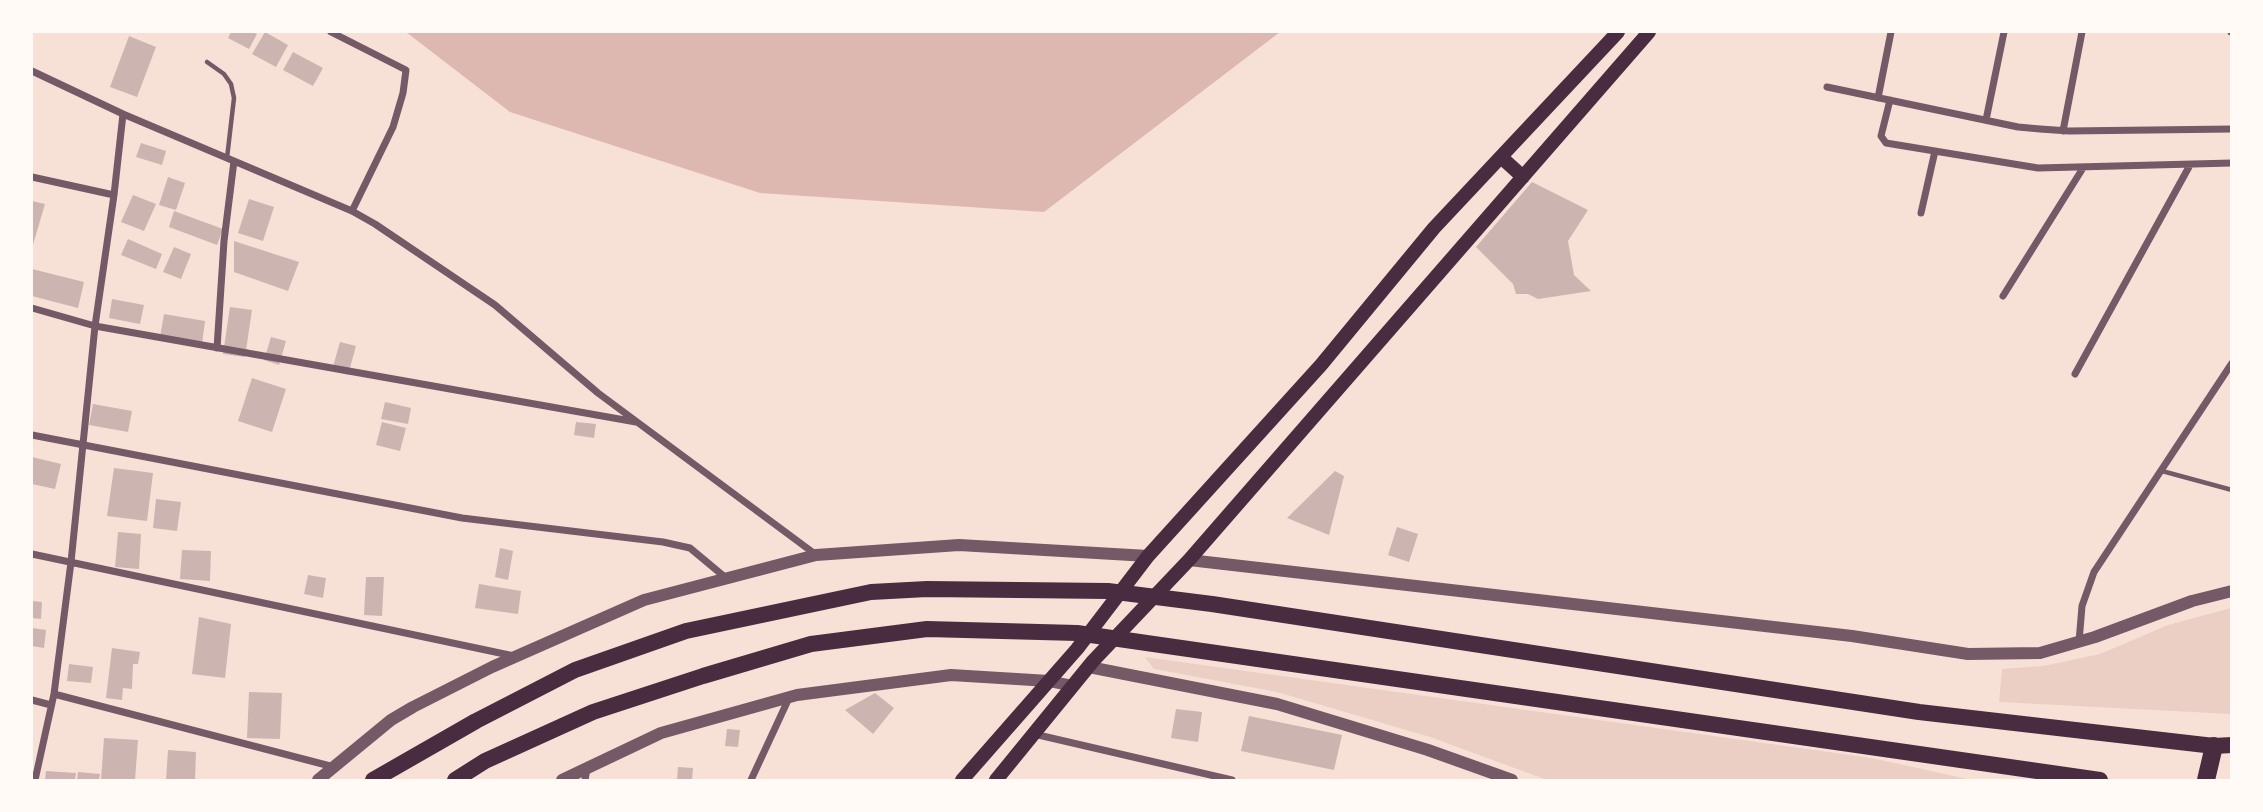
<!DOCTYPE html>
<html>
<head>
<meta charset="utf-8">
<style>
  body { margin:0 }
  #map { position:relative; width:2263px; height:812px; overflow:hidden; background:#f7e1d7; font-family:Commissioner,sans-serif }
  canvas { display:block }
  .frame { position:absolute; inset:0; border:33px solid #fffaf5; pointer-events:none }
</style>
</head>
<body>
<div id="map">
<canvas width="2263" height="812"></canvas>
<div class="frame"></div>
</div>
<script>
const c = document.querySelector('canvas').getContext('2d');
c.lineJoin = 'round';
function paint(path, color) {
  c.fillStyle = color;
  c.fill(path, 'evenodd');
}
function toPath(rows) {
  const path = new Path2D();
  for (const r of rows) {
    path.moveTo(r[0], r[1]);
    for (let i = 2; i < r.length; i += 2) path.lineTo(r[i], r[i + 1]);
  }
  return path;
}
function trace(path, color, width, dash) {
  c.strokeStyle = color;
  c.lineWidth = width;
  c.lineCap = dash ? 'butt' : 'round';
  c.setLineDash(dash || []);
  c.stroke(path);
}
const green = toPath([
  [2231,608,2231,714,1999,702,2002,669,2043,666,2100,654,2168,625],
  [1145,657,1872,758,1972,780,1547,780,1430,737,1277,692,1154,669]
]);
const water = toPath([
  [406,32,1280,32,1044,212,760,193,510,112]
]);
const building = toPath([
  [231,32,252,32,257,34,249,49,228,38],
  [265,32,288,45,276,67,252,54],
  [129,36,156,47,137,97,110,87],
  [293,52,323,68,313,86,283,70],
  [141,143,166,151,162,165,136,157],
  [168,177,185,183,176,210,159,205],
  [1532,182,1588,210,1568,241,1574,275,1591,291,1538,299,1528,294,1516,294,1513,284,1476,247],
  [133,195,156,204,144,231,121,222],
  [249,199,274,207,263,241,238,233],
  [32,201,45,204,32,248],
  [174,211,223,229,217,245,169,227],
  [128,239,162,254,156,269,121,255],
  [234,241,299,262,288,291,234,272],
  [174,247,191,254,181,279,163,272],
  [32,269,84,282,78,308,32,296],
  [112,299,144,305,140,324,109,318],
  [230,307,252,310,245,357,223,354],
  [164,314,205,321,202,344,160,337],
  [271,337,286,341,279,365,264,360],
  [340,342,356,346,348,375,332,370],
  [252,378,286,389,272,432,238,421],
  [385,402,411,408,408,424,381,419],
  [93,404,132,411,128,432,89,425],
  [382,422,406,428,400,451,376,445],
  [576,422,596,424,594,438,574,435],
  [32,457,61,464,55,489,32,484],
  [114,468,153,473,147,521,107,516],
  [1335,471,1344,476,1329,535,1287,518],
  [156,499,181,502,177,531,153,528],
  [1397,527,1418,534,1409,562,1388,555],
  [118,532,141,534,139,569,115,567],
  [500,548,513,551,508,580,495,577],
  [182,550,211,551,210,581,180,579],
  [308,575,326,578,323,598,304,594],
  [366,577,384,577,382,616,364,615],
  [479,584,521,591,518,614,475,608],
  [32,601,42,602,41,619,32,618],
  [199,617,231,624,225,678,192,674],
  [32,628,46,630,44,648,32,646],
  [112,648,140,652,138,664,133,664,132,689,123,688,122,700,106,698],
  [69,664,93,667,91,683,67,681],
  [249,692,282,693,280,739,247,738],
  [875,693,894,708,873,734,845,710],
  [1176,709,1202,712,1198,742,1171,738],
  [1249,716,1342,735,1334,770,1241,751],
  [727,729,740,730,738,747,725,746],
  [104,738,138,740,135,780,101,780],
  [168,750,196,752,195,780,166,780],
  [678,767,693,768,692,780,677,780],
  [46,771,76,773,75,780,45,780],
  [78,772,100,774,99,780,77,780]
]);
const service = toPath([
  [207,62,224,74,231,84,234,98,227,158],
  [2162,471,2232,490]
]);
const minor = toPath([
  [331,32,406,70,403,93,393,127,352,211],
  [2231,32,2232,32],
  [32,71,123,114,352,211,375,224,495,305,598,393,815,554],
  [1827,87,2018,127,2040,129,2069,131,2232,129],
  [1878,98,1891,32],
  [1890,100,1881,136,1886,143,2038,168,2232,163],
  [1986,120,2004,32],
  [2063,131,2082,32],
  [32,177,114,195],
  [1921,213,1935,151],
  [2003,296,2083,168],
  [32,308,95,326,636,422],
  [217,348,224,241,234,161],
  [2075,374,2190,165],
  [32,435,462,518,663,542,690,548,726,578],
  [32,554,514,656],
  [2079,642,2082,606,2094,572,2232,363],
  [54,694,334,767],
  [32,700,51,705],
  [1034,734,1232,780],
  [35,780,54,694,71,562,95,326,114,195,123,114],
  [585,780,587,769],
  [751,780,789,698]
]);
const tertiary = toPath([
  [1189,560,1852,636,1968,654,2040,653,2095,637,2192,601,2232,591],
  [1089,667,1277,704,1428,750,1512,780],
  [318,780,391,720,413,707,492,667,644,600,816,555,959,545,1148,556],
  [562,780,661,733,797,695,951,675,1049,681,1073,686]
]);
const primary = toPath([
  [1501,157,1523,177],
  [962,780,1077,649,1148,556,1321,365,1434,228,1618,32],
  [996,780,1093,661,1189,560,1649,32]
]);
const trunk = toPath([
  [373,780,476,721,575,670,686,631,871,592,927,589,1108,591,1212,604,1919,712,2214,746,2232,745],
  [455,780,485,761,593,712,703,676,811,644,927,629,1077,633,2100,780]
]);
const motorway = toPath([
  [2206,780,2214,746]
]);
paint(green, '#ebcfc5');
paint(water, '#dcb8b0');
paint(building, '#ccb4b1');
trace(service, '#755966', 4.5);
trace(minor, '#755966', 7);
trace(tertiary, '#755966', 12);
trace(primary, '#4a2c40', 14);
trace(trunk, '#4a2c40', 16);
trace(motorway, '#4a2c40', 18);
</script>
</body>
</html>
